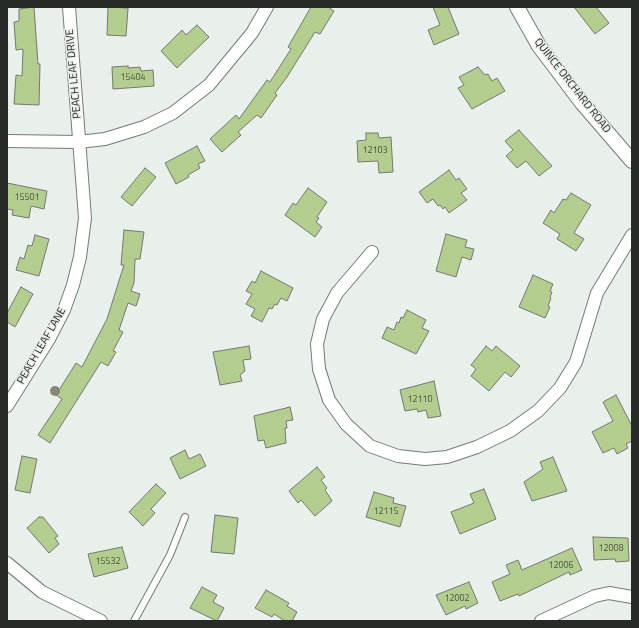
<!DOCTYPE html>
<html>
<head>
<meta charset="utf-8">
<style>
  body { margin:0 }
  #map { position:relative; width:639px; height:628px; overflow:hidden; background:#e9efea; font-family:"Titillium Web",sans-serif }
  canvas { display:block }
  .frame { position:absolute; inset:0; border:8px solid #282a28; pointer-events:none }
</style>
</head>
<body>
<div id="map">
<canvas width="639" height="628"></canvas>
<div class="frame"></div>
</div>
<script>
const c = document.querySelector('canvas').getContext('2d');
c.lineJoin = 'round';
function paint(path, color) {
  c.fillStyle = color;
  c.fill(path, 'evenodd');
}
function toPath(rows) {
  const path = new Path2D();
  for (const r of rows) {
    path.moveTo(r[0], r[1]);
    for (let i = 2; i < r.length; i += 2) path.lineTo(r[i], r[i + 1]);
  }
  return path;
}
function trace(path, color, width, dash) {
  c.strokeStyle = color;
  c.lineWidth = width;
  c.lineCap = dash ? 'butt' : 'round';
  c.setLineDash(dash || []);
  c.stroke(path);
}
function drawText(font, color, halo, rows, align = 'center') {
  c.font = font + ' "Titillium Web",sans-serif';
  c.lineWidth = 3;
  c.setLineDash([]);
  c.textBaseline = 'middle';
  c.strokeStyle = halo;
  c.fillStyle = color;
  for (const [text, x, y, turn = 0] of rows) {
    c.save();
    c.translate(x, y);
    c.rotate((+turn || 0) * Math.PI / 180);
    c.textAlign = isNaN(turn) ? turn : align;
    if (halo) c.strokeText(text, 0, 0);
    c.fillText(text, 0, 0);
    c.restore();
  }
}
const building = toPath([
  [34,7,38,64,40,64,39,105,14,104,16,75,22,76,23,49,16,50,14,22,19,21,19,9,34,7],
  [108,7,128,8,126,36,107,35,108,7],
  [311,7,328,7,334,11,320,34,315,32,287,77,275,93,277,95,261,118,257,115,238,132,241,135,222,152,210,139,236,115,239,119,267,80,270,82,291,49,288,47,311,7],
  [433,7,448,7,459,34,434,45,428,30,440,25,433,7],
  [574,7,596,7,609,23,595,34,574,7],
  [197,25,209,37,177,68,161,51,182,30,186,35,197,25],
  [128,66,128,68,140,67,141,71,153,70,154,86,113,89,112,67,128,66],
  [478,67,485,75,488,74,492,81,497,78,505,91,472,109,458,88,464,85,459,77,478,67],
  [519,130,552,166,539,176,526,161,517,168,506,156,513,150,505,141,519,130],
  [366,133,378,133,379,138,391,137,393,172,379,173,378,161,358,162,357,141,366,140,366,133],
  [197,146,205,161,198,164,200,168,188,175,189,177,176,184,165,163,197,146],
  [145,168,156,177,132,206,121,197,145,168],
  [449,170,456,180,459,178,467,189,461,193,467,200,449,213,445,207,443,209,440,205,438,206,433,199,427,203,419,192,449,170],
  [7,183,47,191,44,209,31,206,29,218,12,215,13,210,7,209,7,183],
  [308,188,327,202,317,217,319,218,316,222,322,227,315,237,285,215,293,203,296,205,308,188],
  [571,193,591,205,574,233,584,239,576,251,557,239,560,234,543,223,551,210,554,213,563,199,566,200,571,193],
  [124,230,144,232,140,259,135,259,134,283,131,291,140,294,136,306,128,303,119,330,123,332,113,351,116,352,108,366,101,362,50,443,38,435,62,399,56,395,76,363,82,367,107,319,124,265,121,265,124,230],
  [446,234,467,240,465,247,474,249,471,260,462,257,456,277,436,271,446,234],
  [35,235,49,239,39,276,16,270,20,257,24,259,28,245,32,246,35,235],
  [261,271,293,288,287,301,281,298,277,305,275,304,272,309,269,308,262,322,251,316,255,309,246,304,252,294,246,291,252,281,255,283,261,271],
  [533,275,553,284,550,291,552,292,550,297,551,298,548,306,550,307,545,318,519,307,533,275],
  [21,287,33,294,15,327,7,322,7,313,21,287],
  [407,310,426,320,422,328,429,331,416,354,382,338,387,327,394,330,397,322,399,323,401,317,403,318,407,310],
  [249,346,251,359,243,360,245,371,240,375,242,381,220,385,213,352,249,346],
  [486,346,492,351,496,346,520,366,511,377,505,372,489,391,471,376,476,369,471,365,486,346],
  [434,381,441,416,428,418,426,410,418,412,417,409,405,411,400,390,434,381],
  [616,395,632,426,632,441,626,444,628,448,617,454,614,448,603,453,592,432,613,421,603,402,616,395],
  [290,407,293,420,286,421,287,428,285,428,286,443,266,448,264,440,258,441,254,416,290,407],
  [185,450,189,459,200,454,206,466,180,479,170,458,185,450],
  [22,456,37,459,30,493,15,490,22,456],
  [553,457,567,491,532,501,524,482,543,469,540,462,553,457],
  [317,467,325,477,321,480,327,488,325,490,332,501,315,516,301,500,298,503,289,491,317,467],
  [156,484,166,493,151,509,155,513,143,526,129,512,156,484],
  [484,489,496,519,460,534,451,512,474,503,470,494,484,489],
  [374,492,394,498,393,503,406,506,400,527,366,517,374,492],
  [215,515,238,518,234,554,211,552,215,515],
  [39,517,43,517,58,536,55,538,59,544,49,553,27,528,39,517],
  [593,537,628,538,629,561,616,562,615,559,594,560,593,537],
  [122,547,128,568,94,577,88,554,122,547],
  [572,548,582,570,570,575,569,572,519,596,518,594,500,601,492,582,510,574,506,565,518,560,522,570,572,548],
  [469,582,478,603,466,609,465,606,446,615,436,595,469,582],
  [202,587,217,595,213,602,224,608,217,621,190,608,202,587],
  [266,590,289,603,287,606,297,612,292,621,285,621,274,614,272,617,255,608,266,590]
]);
const service = toPath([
  [134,621,170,555,185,517]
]);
const minor = toPath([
  [7,141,79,142,105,139,144,127,173,113,209,85,252,33,267,7],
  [372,252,337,293,323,319,317,344,319,369,329,400,346,424,370,446,398,456,425,459,447,457,477,447,510,431,538,411,560,388,576,362,597,293,632,235],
  [7,406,49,339,64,310,73,285,80,257,85,218,69,7],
  [7,563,42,592,101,621],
  [541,621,595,596,609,593,632,597]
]);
const tertiary = toPath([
  [517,7,539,46,582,103,632,161]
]);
const trees = [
  [55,391]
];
const numberNames = [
  ["15404",133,78],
  ["12103",375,151],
  ["15501",27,198],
  ["12110",420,400],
  ["12115",386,512],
  ["12008",611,549],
  ["15532",108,562],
  ["12006",561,566],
  ["12002",457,599]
];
const streetNames = [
  ["PEACH LEAF DRIVE",74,74,-95],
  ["QUINCE ORCHARD ROAD",572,86,52],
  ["PEACH LEAF LANE",42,346,-60]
];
paint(building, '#b3cd8e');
trace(building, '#757772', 1);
trace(service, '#757a76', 8);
trace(minor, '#757a76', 14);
trace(tertiary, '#757a76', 16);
trace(service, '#fff', 6);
trace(minor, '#fff', 12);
trace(tertiary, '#fff', 14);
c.fillStyle = '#868673';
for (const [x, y] of trees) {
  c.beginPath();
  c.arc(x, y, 5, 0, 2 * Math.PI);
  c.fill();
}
drawText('9px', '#4b5342', null, numberNames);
drawText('11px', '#282a28', '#e9efea', streetNames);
</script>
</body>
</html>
